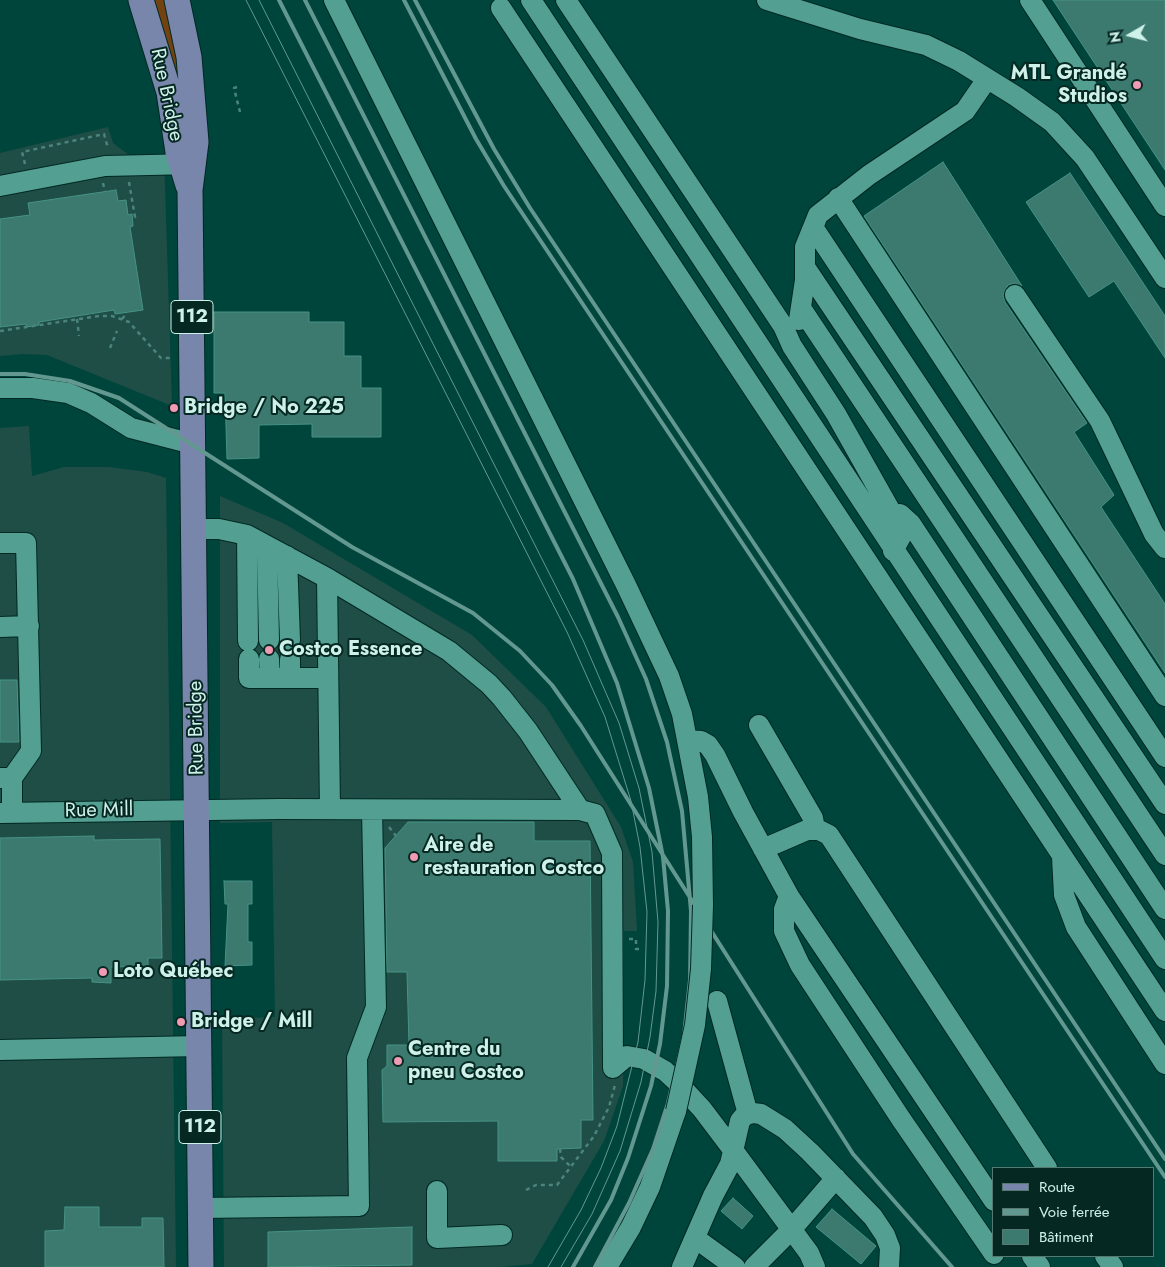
<!DOCTYPE html>
<html>
<head>
<meta charset="utf-8">
<style>
  body { margin:0 }
  #map { position:relative; width:1165px; height:1267px; overflow:hidden; background:#00453c; font-family:Jost,sans-serif }
  canvas { display:block }
  .legend { position:absolute; left:992px; top:1167px; width:162px; height:90px; box-sizing:border-box; background:#062822; border:1px solid #567972; margin:0; padding:6px 9px; list-style:none; font-size:15px; color:#cef2ea }
  .legend li { display:flex; align-items:center; gap:10px; height:25px }
  .legend b { width:25px; border:1px solid #567972 }
  .north { position:absolute; left:1105px; top:10px; width:50px; height:50px; -webkit-text-stroke:4px #062822; paint-order:stroke; rotate:262deg; font-size:14px; font-weight:700; line-height:20px; text-align:center; color:#cef2ea }
  .north::after { content:''; display:block; margin:auto; width:18px; height:22px; background:#cef2ea; clip-path:polygon(50% 0,100% 100%,50% 72%,0 100%) }
</style>
</head>
<body>
<div id="map">
<canvas width="1165" height="1267"></canvas>
<ul class="legend">
<li><b style="height:6px;background:#7886ac"></b>Route</li>
<li><b style="height:6px;background:#639890"></b>Voie ferrée</li>
<li><b style="height:14px;background:#3c796e"></b>Bâtiment</li>
</ul>
<div class="north">N</div>
</div>
<script>
const c = document.querySelector('canvas').getContext('2d');
c.lineJoin = 'round';
function paint(path, color) {
  c.fillStyle = color;
  c.fill(path, 'evenodd');
}
function toPath(rows) {
  const path = new Path2D();
  for (const r of rows) {
    path.moveTo(r[0], r[1]);
    for (let i = 2; i < r.length; i += 2) path.lineTo(r[i], r[i + 1]);
  }
  return path;
}
function trace(path, color, width, dash) {
  c.strokeStyle = color;
  c.lineWidth = width;
  c.lineCap = dash ? 'butt' : 'round';
  c.setLineDash(dash || []);
  c.stroke(path);
}
function drawText(font, color, halo, rows, align = 'center') {
  c.font = font + ' Jost,sans-serif';
  c.lineWidth = 4;
  c.setLineDash([]);
  c.textBaseline = 'middle';
  c.strokeStyle = halo;
  c.fillStyle = color;
  for (const [text, x, y, turn = 0] of rows) {
    c.save();
    c.translate(x, y);
    c.rotate((+turn || 0) * Math.PI / 180);
    c.textAlign = isNaN(turn) ? turn : align;
    if (halo) c.strokeText(text, 0, 0);
    c.fillText(text, 0, 0);
    c.restore();
  }
}
const built = toPath([
  [108,127,113,143,129,155,164,154,172,406,47,355,23,354,0,356,0,153],
  [29,426,32,476,64,467,109,467,147,472,166,478,176,1267,0,1267,0,428],
  [220,496,283,523,472,635,546,707,621,827,633,862,637,931,624,931,623,1086,604,1141,532,1264,502,1267,224,1267,222,1019,275,1017,272,822,220,823]
]);
const green = toPath([
  [150,0,168,0,188,136]
]);
const building = toPath([
  [1053,0,1165,0,1165,170,1053,0],
  [943,162,1022,286,1015,283,1008,285,1003,295,1005,302,1087,423,1074,432,1114,495,1101,507,1165,604,1165,673,864,216,943,162],
  [1070,173,1165,316,1165,358,1114,281,1089,297,1026,202,1070,173],
  [116,190,118,201,126,200,128,215,132,214,133,226,130,227,143,310,115,314,114,310,39,322,39,325,26,327,26,324,0,327,0,219,30,215,28,203,116,190],
  [214,312,309,312,309,322,344,322,344,356,361,356,361,388,381,388,381,437,312,437,312,424,259,425,259,458,227,459,225,393,214,393,214,312],
  [0,680,17,680,19,742,0,742,0,680],
  [408,822,534,822,534,841,590,841,593,1120,581,1120,581,1148,557,1149,557,1161,498,1161,498,1121,383,1122,382,1070,387,1066,387,1045,409,1045,407,972,387,972,385,848,408,822],
  [94,836,94,840,160,839,162,958,148,958,148,966,111,967,111,983,92,982,92,978,0,980,0,838,94,836],
  [224,881,252,881,252,904,248,904,248,942,252,942,252,965,225,966,228,904,225,904,224,881],
  [733,1198,753,1216,742,1229,721,1211,733,1198],
  [65,1207,99,1207,99,1227,142,1227,142,1218,163,1218,164,1267,45,1267,45,1231,64,1230,65,1207],
  [832,1209,876,1246,861,1264,816,1227,832,1209],
  [412,1227,412,1265,268,1267,268,1232,412,1227]
]);
const path = toPath([
  [237,87,234,88,240,112],
  [25,164,22,152,104,134,108,148],
  [129,182,135,217,132,217],
  [103,183,105,192],
  [77,319,79,336],
  [122,319,127,313],
  [0,331,99,316,112,316,129,322,161,358,172,358],
  [110,348,117,331],
  [212,403,226,402],
  [389,827,396,836],
  [629,939,636,939,636,949,642,949],
  [560,1149,561,1157,571,1167],
  [526,1190,536,1185,557,1185,594,1136,609,1107,615,1085]
]);
const minor = toPath([
  [334,0,626,585,669,676,682,714,698,797,702,837,703,905],
  [531,0,1165,959],
  [566,0,783,326,792,346,836,414,903,533,893,551],
  [767,0,860,29,926,45,959,61,1017,97,1052,122,1085,158,1165,278],
  [1030,0,1165,206],
  [501,8,1165,1011],
  [0,186,105,166,194,164],
  [838,198,1165,696],
  [813,227,1165,757],
  [805,267,1165,804],
  [1015,295,1100,421,1154,534,1165,548],
  [801,308,1165,855],
  [799,320,805,280,805,247,818,215,869,175,965,111,987,79],
  [0,388,33,388,68,393,91,403,131,428,193,444],
  [900,514,911,524,1165,909],
  [194,529,219,529,247,535,327,578,449,651,489,684,502,698,528,731,580,810],
  [247,535,248,641],
  [0,543,26,543,31,751,12,778],
  [267,546,269,640],
  [287,556,290,640],
  [327,578,330,809],
  [0,627,29,626],
  [249,659,249,678,328,678],
  [269,659,270,678],
  [290,659,290,678],
  [759,725,813,818,815,829],
  [688,740,701,741,708,745,715,755,743,812,789,896,994,1201],
  [0,778,12,778,12,813],
  [0,813,280,809,580,810,595,814,612,853,613,1068],
  [763,849,807,830,819,830,829,835,1047,1168],
  [1062,857,1064,895,1076,927,1165,1064],
  [789,896,784,909,784,931,800,965,901,1119,994,1254],
  [717,1001,748,1114],
  [0,1050,200,1046],
  [613,1068,627,1056,644,1059,665,1071,677,1082,702,1109,733,1150,809,1253,815,1267],
  [437,1191,437,1238,502,1235],
  [201,1208,359,1206,357,1058,376,1007,372,810],
  [695,1238,735,1267],
  [1032,1256,1040,1267],
  [1105,1256,1113,1267],
  [607,1267,631,1227,650,1187,676,1111],
  [682,1267,713,1196,730,1164,740,1121,745,1115,753,1113,761,1114,785,1129,810,1152,873,1217,885,1235,890,1248,889,1267],
  [754,1267,791,1230,836,1178]
]);
const major = toPath([
  [141,0,169,92,178,152,188,185],
  [177,0,189,57,196,142,190,190,201,1267]
]);
const tram = toPath([
  [246,0,567,632,605,717,631,801,640,847,647,912,645,980,638,1042,617,1126,601,1168,581,1210,548,1267],
  [259,0,583,640,619,723,639,788,652,852,658,922,656,991,650,1037,641,1082,620,1151,592,1214,561,1267]
]);
const rail = toPath([
  [279,0,573,579,617,683,649,788,663,857,668,911,667,986,660,1044,651,1086,628,1158,611,1200,573,1267],
  [305,0,618,617,646,679,667,742,682,811,691,911,690,986],
  [404,0,476,139,504,186,1165,1177],
  [415,0,494,149,530,208,1165,1159],
  [0,374,25,374,70,381,119,398,352,547,473,613,520,651,552,685,581,726,853,1154,952,1267],
  [595,1267,629,1203,653,1149,668,1103,684,1035,690,980]
]);
const minorBridge = toPath([
  [676,1111,695,1025,701,969,703,905]
]);
const markers = [
  [1137,85,5,"#f19ab4"],
  [174,408,5,"#f19ab4"],
  [269,650,5,"#f19ab4"],
  [414,857,5,"#f19ab4"],
  [103,972,5,"#f19ab4"],
  [181,1022,5,"#f19ab4"],
  [398,1061,5,"#f19ab4"]
];
const shields = [
  [192,317,42],
  [200,1127,42]
];
const shieldNames = [
  ["112",192,317],
  ["112",200,1127]
];
const poiNames = [
  ["MTL Grandé",1127,74,"right"],
  ["Studios",1127,97,"right"],
  ["Bridge / No 225",184,408],
  ["Costco Essence",279,650],
  ["Aire de",424,846],
  ["restauration Costco",424,869],
  ["Loto Québec",113,972],
  ["Bridge / Mill",191,1022],
  ["Centre du",408,1050],
  ["pneu Costco",408,1073]
];
const streetNames = [
  ["Rue Bridge",166,95,78],
  ["Rue Bridge",197,728,-91],
  ["Rue Mill",99,811,-1]
];
paint(built, '#1f4e46');
paint(green, '#734211');
paint(building, '#3c796e');
trace(building, '#469385', 1);
trace(minor, '#002922', 22);
trace(major, '#002922', 27);
trace(path, '#4b847c', 2.5, [4, 4]);
trace(minor, '#539f91', 20);
trace(major, '#7886ac', 25);
trace(tram, '#639890', 1);
trace(rail, '#639890', 4);
trace(minorBridge, '#002922', 22, []);
trace(minorBridge, '#539f91', 20);
for (const [x, y, r, color] of markers) {
  const dot = new Path2D();
  dot.arc(x, y, r, 0, 2 * Math.PI);
  c.fillStyle = color;
  c.fill(dot);
  trace(dot, '#062822', 2);
}
for (const [x, y, w] of shields) {
  const box = new Path2D();
  box.roundRect(x - w / 2, y - 16.5, w, 33, 4);
  c.fillStyle = '#062822';
  c.fill(box);
  trace(box, '#cef2ea', 1);
}
drawText('bold 19px', '#cef2ea', null, shieldNames);
drawText('bold 20px', '#cef2ea', '#062822', poiNames, 'left');
drawText('20px', '#cef2ea', '#062822', streetNames);
</script>
</body>
</html>
